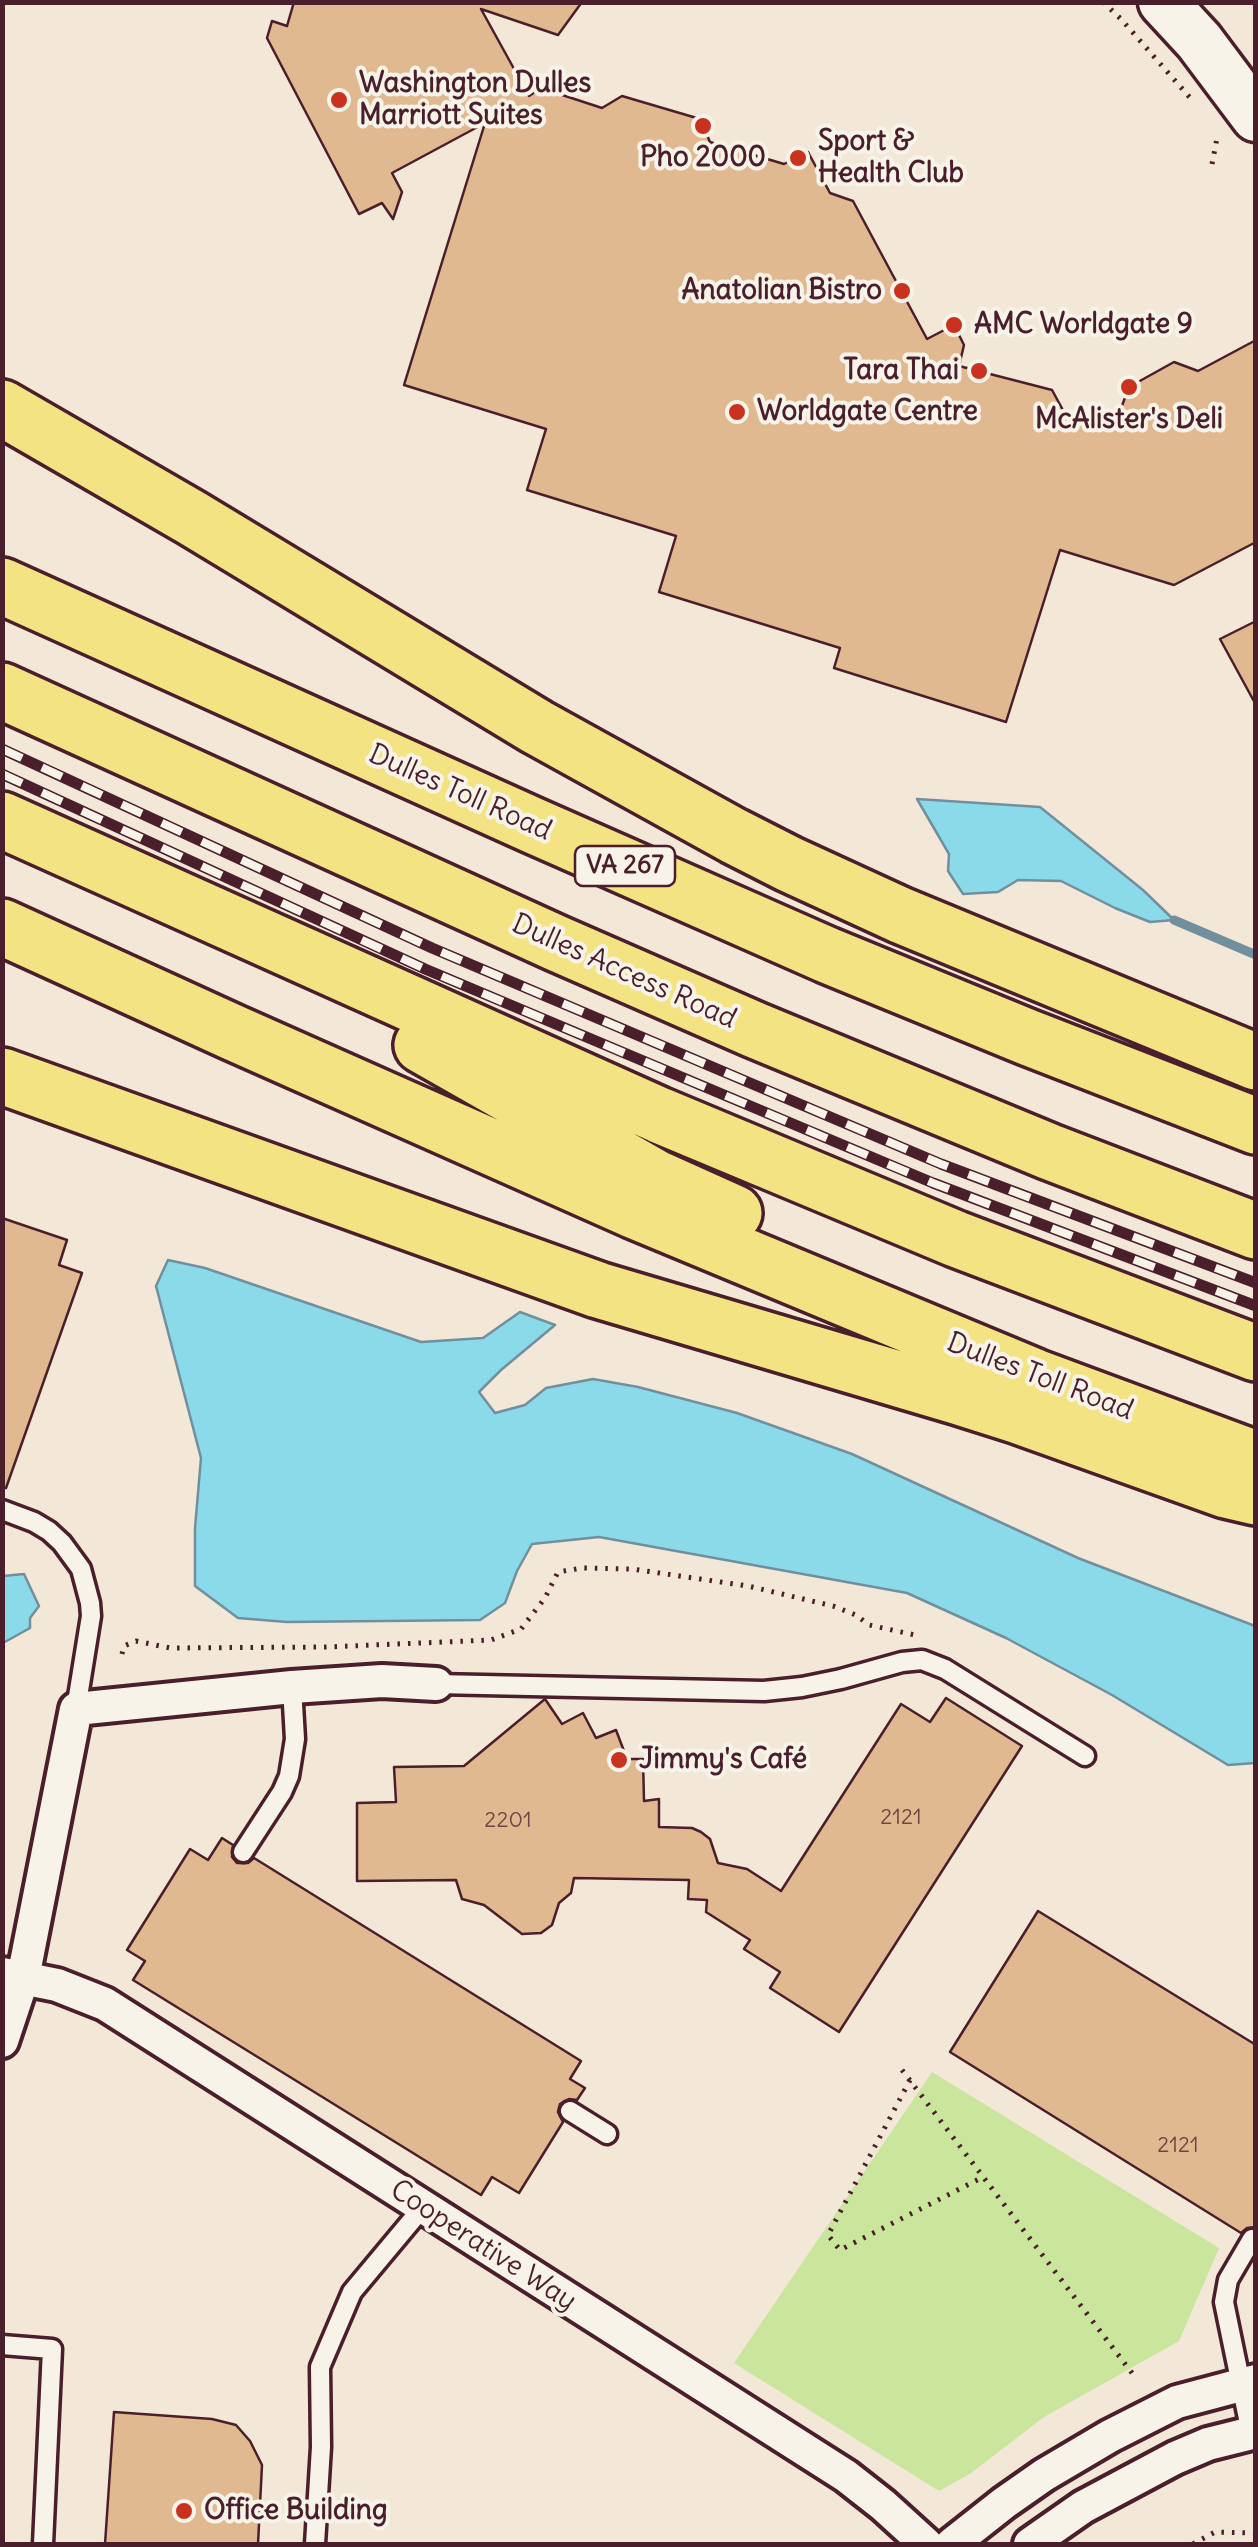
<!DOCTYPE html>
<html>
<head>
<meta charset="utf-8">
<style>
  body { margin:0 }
  #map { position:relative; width:1258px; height:2547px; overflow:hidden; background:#f3e7d7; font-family:Delius,sans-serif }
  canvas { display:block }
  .frame { position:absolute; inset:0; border:5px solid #4a1f2b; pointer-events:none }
</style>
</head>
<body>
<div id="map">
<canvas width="1258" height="2547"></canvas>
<div class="frame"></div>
</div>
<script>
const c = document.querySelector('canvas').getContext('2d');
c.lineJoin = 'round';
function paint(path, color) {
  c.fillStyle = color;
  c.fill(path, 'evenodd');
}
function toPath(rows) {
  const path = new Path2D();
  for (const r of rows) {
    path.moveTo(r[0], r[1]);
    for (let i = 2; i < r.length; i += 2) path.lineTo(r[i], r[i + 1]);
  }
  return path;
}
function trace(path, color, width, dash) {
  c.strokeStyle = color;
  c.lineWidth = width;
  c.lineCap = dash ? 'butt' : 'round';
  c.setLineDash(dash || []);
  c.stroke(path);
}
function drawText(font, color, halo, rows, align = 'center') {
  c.font = font + ' Delius,sans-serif';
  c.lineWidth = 8;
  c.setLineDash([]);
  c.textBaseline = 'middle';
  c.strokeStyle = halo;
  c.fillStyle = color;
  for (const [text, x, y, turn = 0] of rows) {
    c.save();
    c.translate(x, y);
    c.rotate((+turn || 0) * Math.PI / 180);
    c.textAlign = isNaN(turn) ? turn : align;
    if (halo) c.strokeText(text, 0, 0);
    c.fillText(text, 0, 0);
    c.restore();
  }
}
const green = toPath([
  [932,2072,1219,2248,1179,2341,1044,2417,971,2473,939,2491,734,2363]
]);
const water = toPath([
  [917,799,1040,807,1143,890,1174,920,1150,922,1115,908,1061,881,1018,880,998,892,963,894,948,871,949,854,917,799],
  [168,1260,205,1268,421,1342,483,1338,520,1312,555,1325,501,1370,479,1392,495,1413,525,1405,546,1388,593,1379,638,1387,737,1413,852,1454,1078,1558,1255,1626,1255,1763,1228,1765,1112,1695,1006,1638,907,1593,599,1537,532,1544,517,1571,505,1603,480,1620,287,1622,238,1618,195,1586,195,1528,201,1458,156,1286,168,1260],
  [24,1574,39,1606,30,1618,30,1628,3,1643,3,1576,24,1574]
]);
const stream = toPath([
  [1174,920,1256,955]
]);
const building = toPath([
  [294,2,582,2,558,35,481,9,529,96,541,88,602,108,622,96,700,119,710,142,784,164,808,152,830,193,853,201,927,339,954,325,964,345,959,366,1052,390,1064,412,1088,420,1104,419,1120,411,1129,387,1174,362,1198,371,1256,340,1256,542,1174,585,1060,550,1006,722,834,668,840,648,659,592,676,536,527,490,546,429,404,385,485,123,392,173,402,192,393,219,382,203,359,214,267,38,272,21,287,26,294,2],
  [1256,621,1256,705,1220,639,1256,621],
  [2,1218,67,1240,59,1265,82,1273,6,1488,2,1488,2,1218],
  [946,1698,1022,1746,839,2032,770,1988,780,1972,744,1949,750,1940,706,1912,707,1900,688,1899,689,1880,574,1878,571,1893,559,1903,552,1925,541,1933,522,1934,484,1905,462,1899,456,1880,357,1881,357,1803,396,1802,394,1767,464,1766,545,1699,562,1724,583,1713,596,1738,616,1730,627,1759,643,1759,644,1801,659,1799,659,1827,692,1828,701,1832,710,1839,718,1863,747,1869,781,1891,901,1704,930,1722,946,1698],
  [222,1838,233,1845,232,1857,237,1863,248,1863,254,1858,581,2061,570,2079,585,2088,577,2100,569,2099,560,2104,558,2112,563,2122,519,2193,492,2177,481,2195,133,1980,145,1961,127,1950,190,1849,208,1860,222,1838],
  [1038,1911,1256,2045,1256,2227,1247,2228,1241,2233,950,2052,1038,1911],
  [114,2412,212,2419,236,2425,250,2441,262,2465,258,2544,105,2544,114,2412]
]);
const path = toPath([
  [1103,2,1121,19,1192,100],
  [1212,164,1218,133],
  [122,1654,124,1646,136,1641,170,1648,326,1647,491,1640,521,1629,545,1598,558,1572,582,1568,632,1569,748,1586,833,1606,856,1615,869,1625,915,1635],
  [902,2070,1135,2377],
  [910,2080,828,2235,840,2250,983,2177],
  [1193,2544,1215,2532,1256,2533]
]);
const lane = toPath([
  [2,1510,34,1522,49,1531,62,1543,81,1569,90,1603,91,1616,76,1709],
  [436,1684,764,1691,802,1687,841,1679,902,1662,922,1660,945,1669,1085,1756],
  [243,1852,282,1792,289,1776,295,1739,292,1687],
  [570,2111,607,2134],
  [2,2345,52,2349,43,2544],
  [1251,2433,1224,2302,1228,2280,1252,2239],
  [315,2544,321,2447,320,2367,352,2292,423,2207]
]);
const street = toPath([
  [2,1974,57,1985,105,2004,846,2476,883,2505,926,2544],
  [2,2041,23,1978,76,1709,292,1687,382,1681,436,1684],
  [952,2544,1004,2503,1044,2475,1110,2436,1177,2402,1256,2381],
  [1030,2544,1083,2507,1175,2458,1208,2444,1256,2432]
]);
const secondary = toPath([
  [1163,2,1199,41,1256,117]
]);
const highway = toPath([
  [2,408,192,518,537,727,734,836,789,864,900,915,1256,1062],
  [2,586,532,825,827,955,1027,1037,1256,1126],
  [2,691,556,943,755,1030,1050,1152,1256,1231],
  [2,820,659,1115,956,1239,1256,1353],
  [2,927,232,1032,633,1210,1035,1377,1256,1459],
  [422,1045,654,1177,734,1213],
  [2,1076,598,1290,959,1397,1019,1416,1226,1490,1256,1497]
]);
const rail = toPath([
  [2,749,432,948,941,1164,1256,1283],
  [2,774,425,969,933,1183,1256,1306]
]);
const markers = [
  [339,100,10,"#c8321e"],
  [703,126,10,"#c8321e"],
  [798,158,10,"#c8321e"],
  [902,291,10,"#c8321e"],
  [954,325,10,"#c8321e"],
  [979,371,10,"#c8321e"],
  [1129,387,10,"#c8321e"],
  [737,412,10,"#c8321e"],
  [619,1760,10,"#c8321e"],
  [184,2511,10,"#c8321e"]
];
const numberNames = [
  ["2121",901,1818],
  ["2201",508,1821],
  ["2121",1178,2146]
];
const shields = [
  [625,866,100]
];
const shieldNames = [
  ["VA 267",625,866]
];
const poiNames = [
  ["Washington Dulles",359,84],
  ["Marriott Suites",359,116],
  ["Sport &",818,142],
  ["Health Club",818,174],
  ["Pho 2000",703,158,"center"],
  ["Anatolian Bistro",882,291,"right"],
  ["AMC Worldgate 9",974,325],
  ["Tara Thai",959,371,"right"],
  ["Worldgate Centre",757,412],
  ["McAlister's Deli",1129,420,"center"],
  ["Jimmy's Café",639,1760],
  ["Office Building",204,2511]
];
const streetNames = [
  ["Dulles Toll Road",460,793,24],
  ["Dulles Access Road",624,972,24],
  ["Dulles Toll Road",1040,1377,21],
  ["Cooperative Way",483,2246,33]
];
paint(green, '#cae59c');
paint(water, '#8bdae9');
trace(water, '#718f9d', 2.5);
trace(stream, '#718f9d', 9);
paint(building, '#e1b991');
trace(building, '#4a1f2b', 2.5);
trace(lane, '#4a1f2b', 25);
trace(street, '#4a1f2b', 40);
trace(secondary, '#4a1f2b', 55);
trace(highway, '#4a1f2b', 62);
trace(path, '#4a1f2b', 5, [2.5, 8]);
trace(lane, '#f7f3e8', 18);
trace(street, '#f7f3e8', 32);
trace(secondary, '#f7f3e8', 48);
trace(highway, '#f4e382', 55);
trace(rail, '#4a1f2b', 11);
trace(rail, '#f7f3e8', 8, [22]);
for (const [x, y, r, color] of markers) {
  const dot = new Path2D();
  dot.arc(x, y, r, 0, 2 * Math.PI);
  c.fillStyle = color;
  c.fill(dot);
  trace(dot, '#f7f3e8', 4);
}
drawText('22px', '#704644', null, numberNames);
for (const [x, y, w] of shields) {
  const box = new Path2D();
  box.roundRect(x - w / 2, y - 20, w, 40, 8);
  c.fillStyle = '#f7f3e8';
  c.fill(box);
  trace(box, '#4a1f2b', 2.5);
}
drawText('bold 25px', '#4a1f2b', null, shieldNames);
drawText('bold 28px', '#4a1f2b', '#f7f3e8', poiNames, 'left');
drawText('28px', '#4a1f2b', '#f7f3e8', streetNames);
</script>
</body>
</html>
